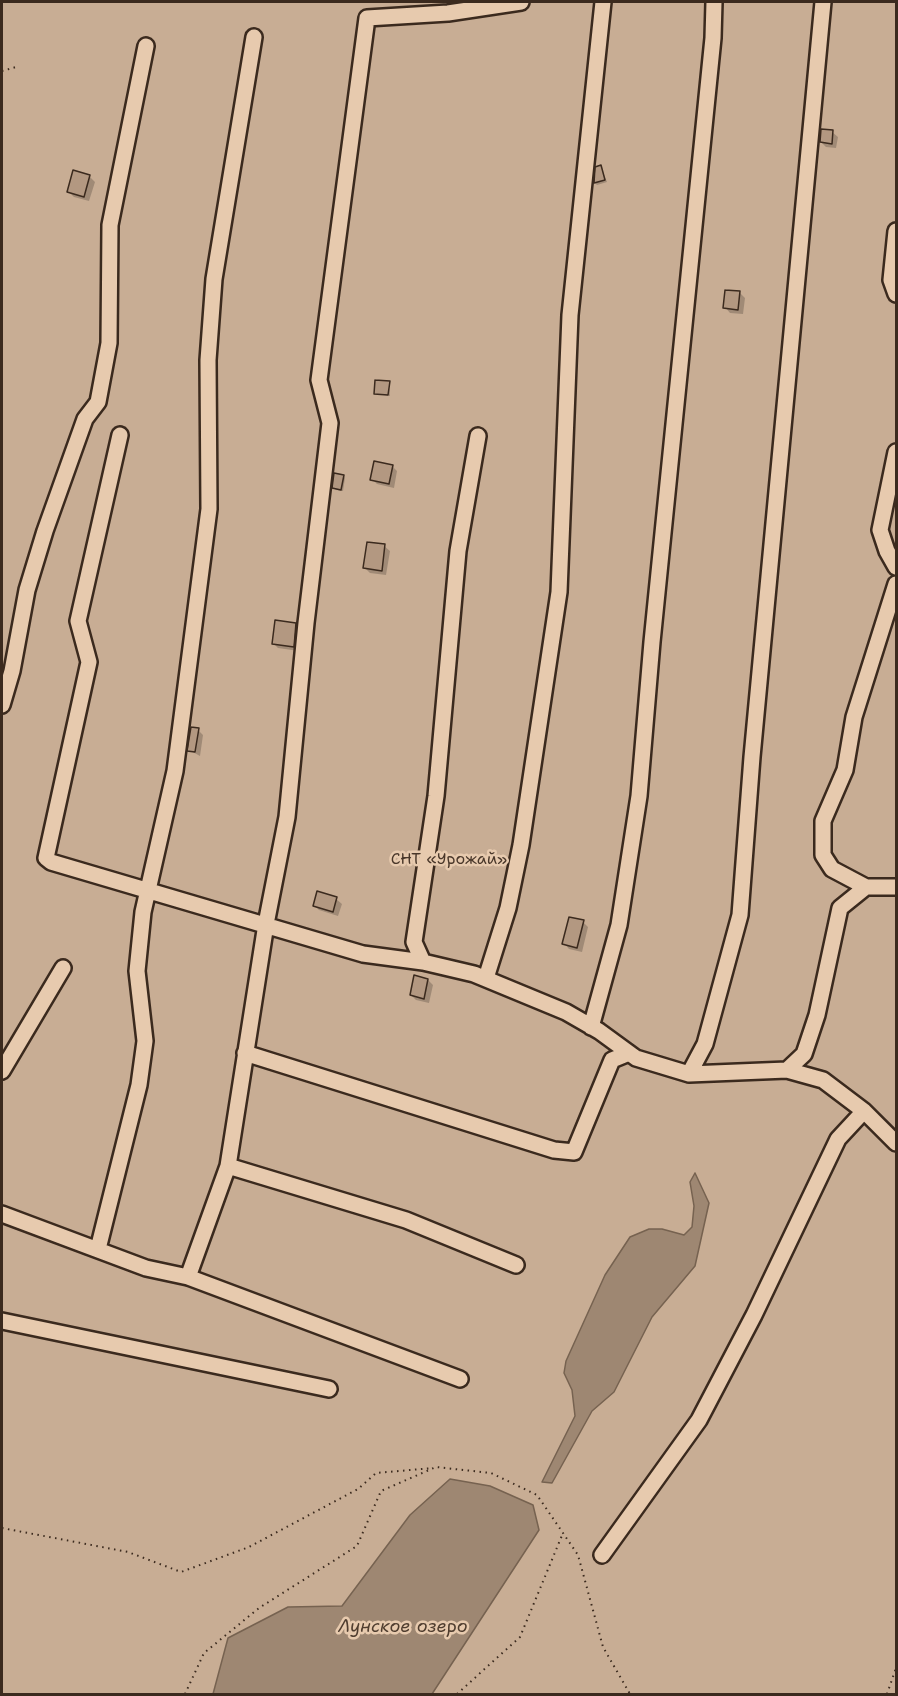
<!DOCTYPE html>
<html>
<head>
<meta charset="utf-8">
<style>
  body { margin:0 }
  #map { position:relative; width:898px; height:1696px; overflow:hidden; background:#e7caae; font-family:"Shantell Sans",sans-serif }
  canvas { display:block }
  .frame { position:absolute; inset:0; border:3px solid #3b2a1e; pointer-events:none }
</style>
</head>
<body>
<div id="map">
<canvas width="898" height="1696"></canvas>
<div class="frame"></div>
</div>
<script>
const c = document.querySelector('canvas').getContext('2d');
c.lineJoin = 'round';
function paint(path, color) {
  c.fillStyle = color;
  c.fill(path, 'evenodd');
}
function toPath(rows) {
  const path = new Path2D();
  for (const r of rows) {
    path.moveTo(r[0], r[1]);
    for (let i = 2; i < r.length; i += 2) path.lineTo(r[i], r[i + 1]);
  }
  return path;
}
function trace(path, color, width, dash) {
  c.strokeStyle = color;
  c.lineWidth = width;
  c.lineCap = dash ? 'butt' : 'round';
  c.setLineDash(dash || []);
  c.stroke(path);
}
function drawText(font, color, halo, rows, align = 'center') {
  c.font = font + ' "Shantell Sans",sans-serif';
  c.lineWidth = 5;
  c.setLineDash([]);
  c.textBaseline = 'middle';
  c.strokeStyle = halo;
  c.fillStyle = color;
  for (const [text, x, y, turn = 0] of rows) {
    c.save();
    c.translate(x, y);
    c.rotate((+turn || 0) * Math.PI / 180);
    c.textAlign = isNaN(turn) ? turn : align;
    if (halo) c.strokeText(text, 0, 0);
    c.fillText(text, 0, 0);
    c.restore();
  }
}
const green = toPath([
  [2,2,896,2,896,1694,432,1694,410,1515,342,1606,288,1607,228,1638,213,1694,2,1694]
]);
const water = toPath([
  [695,1173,709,1203,695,1266,652,1317,614,1392,592,1411,552,1483,542,1482,575,1416,572,1390,564,1373,566,1361,605,1275,630,1237,649,1229,662,1229,684,1235,692,1227,694,1206,690,1182,695,1173],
  [450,1479,490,1486,533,1505,539,1530,432,1694,213,1694,228,1638,288,1607,342,1606,410,1515,450,1479]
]);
const shadow = toPath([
  [832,132,838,137,836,148,826,147,821,142],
  [601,167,607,182,597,185,595,183],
  [89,176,95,182,89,201,74,197,69,192],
  [740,293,745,298,743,314,730,313,725,307],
  [389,383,390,396,375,393],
  [392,466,397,471,394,488,377,484,372,479],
  [343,476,345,478,343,491,336,490,334,487],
  [384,546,390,551,386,575,370,573,365,568],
  [295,625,301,630,299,651,278,648,273,643],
  [198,730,203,735,200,756,189,750],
  [336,899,342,904,338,916,319,910,314,905],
  [583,922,588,927,582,952,569,949,564,943],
  [428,980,433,985,429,1003,416,1000,411,995]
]);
const building = toPath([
  [821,129,833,130,832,144,820,142,821,129],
  [601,165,605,180,594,183,595,167,601,165],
  [73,170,90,175,84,197,67,192,73,170],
  [725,290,740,291,738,310,723,308,725,290],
  [375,380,390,381,388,395,374,394,375,380],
  [374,461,393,465,389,484,370,480,374,461],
  [334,473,344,475,341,490,332,488,334,473],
  [367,542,385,544,382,571,363,568,367,542],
  [275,620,296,623,294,647,272,644,275,620],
  [191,727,199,728,195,752,187,751,191,727],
  [317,891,337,897,333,912,313,906,317,891],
  [569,917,584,920,577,948,562,944,569,917],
  [414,975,428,979,424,999,410,995,414,975]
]);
const path = toPath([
  [2,71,16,67],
  [2,1528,128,1552,181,1572,249,1547,358,1489,376,1473,433,1468],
  [185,1694,204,1653,259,1608,357,1546,381,1491,436,1467,491,1473,537,1495,578,1555,603,1647,630,1694],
  [457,1694,520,1637,563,1533],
  [887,1694,896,1668]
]);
const street = toPath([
  [896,231,891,280,896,294],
  [120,435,78,621,89,662,46,858,51,862,363,954,423,962,474,974,566,1012,599,1031,636,1058,689,1074,787,1070,823,1080,864,1111,896,1143],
  [896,452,880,530,887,551,896,567],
  [2,705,12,671,27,590,45,531,85,419,98,402,109,343,110,225,146,46],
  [866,887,832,869,823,855,823,821,845,770,854,717,896,584],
  [423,962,414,942,436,796,458,551,478,436],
  [486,978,508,908,521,845,559,592,570,315,603,2],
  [591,1027,619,925,639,796,652,642,713,38,714,2],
  [245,1053,554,1150,574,1152,612,1060,629,1053],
  [787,1070,804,1054,817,1015,840,908,866,887,896,887],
  [2,1071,63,968],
  [689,1074,705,1044,740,915,752,757,823,2],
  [228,1166,406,1220,516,1265],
  [2,1214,146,1268,188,1277,460,1379],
  [98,1249,139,1085,145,1041,137,971,143,912,175,771,209,509,208,360,214,279,254,37],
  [188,1277,228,1166,266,924,287,817,306,623,330,423,319,380,367,18,448,13,521,2],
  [2,1321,329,1389],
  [602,1555,699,1420,754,1315,838,1139,864,1111]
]);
const parkNames = [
  ["СНТ «Урожай»",449,860]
];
const waterNames = [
  ["Лунское озеро",403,1627]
];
paint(green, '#c8ad94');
paint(water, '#9e8772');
trace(water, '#766250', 1.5);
paint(shadow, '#0003');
paint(building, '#b39881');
trace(building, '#3b2a1e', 1.5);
trace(street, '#3b2a1e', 20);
trace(path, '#3b2a1e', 2, [1.5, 4.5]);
trace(street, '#e7caae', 15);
drawText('16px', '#49372a', '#e7caae', parkNames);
drawText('italic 18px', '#4f3d2f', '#e7caae', waterNames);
</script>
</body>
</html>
